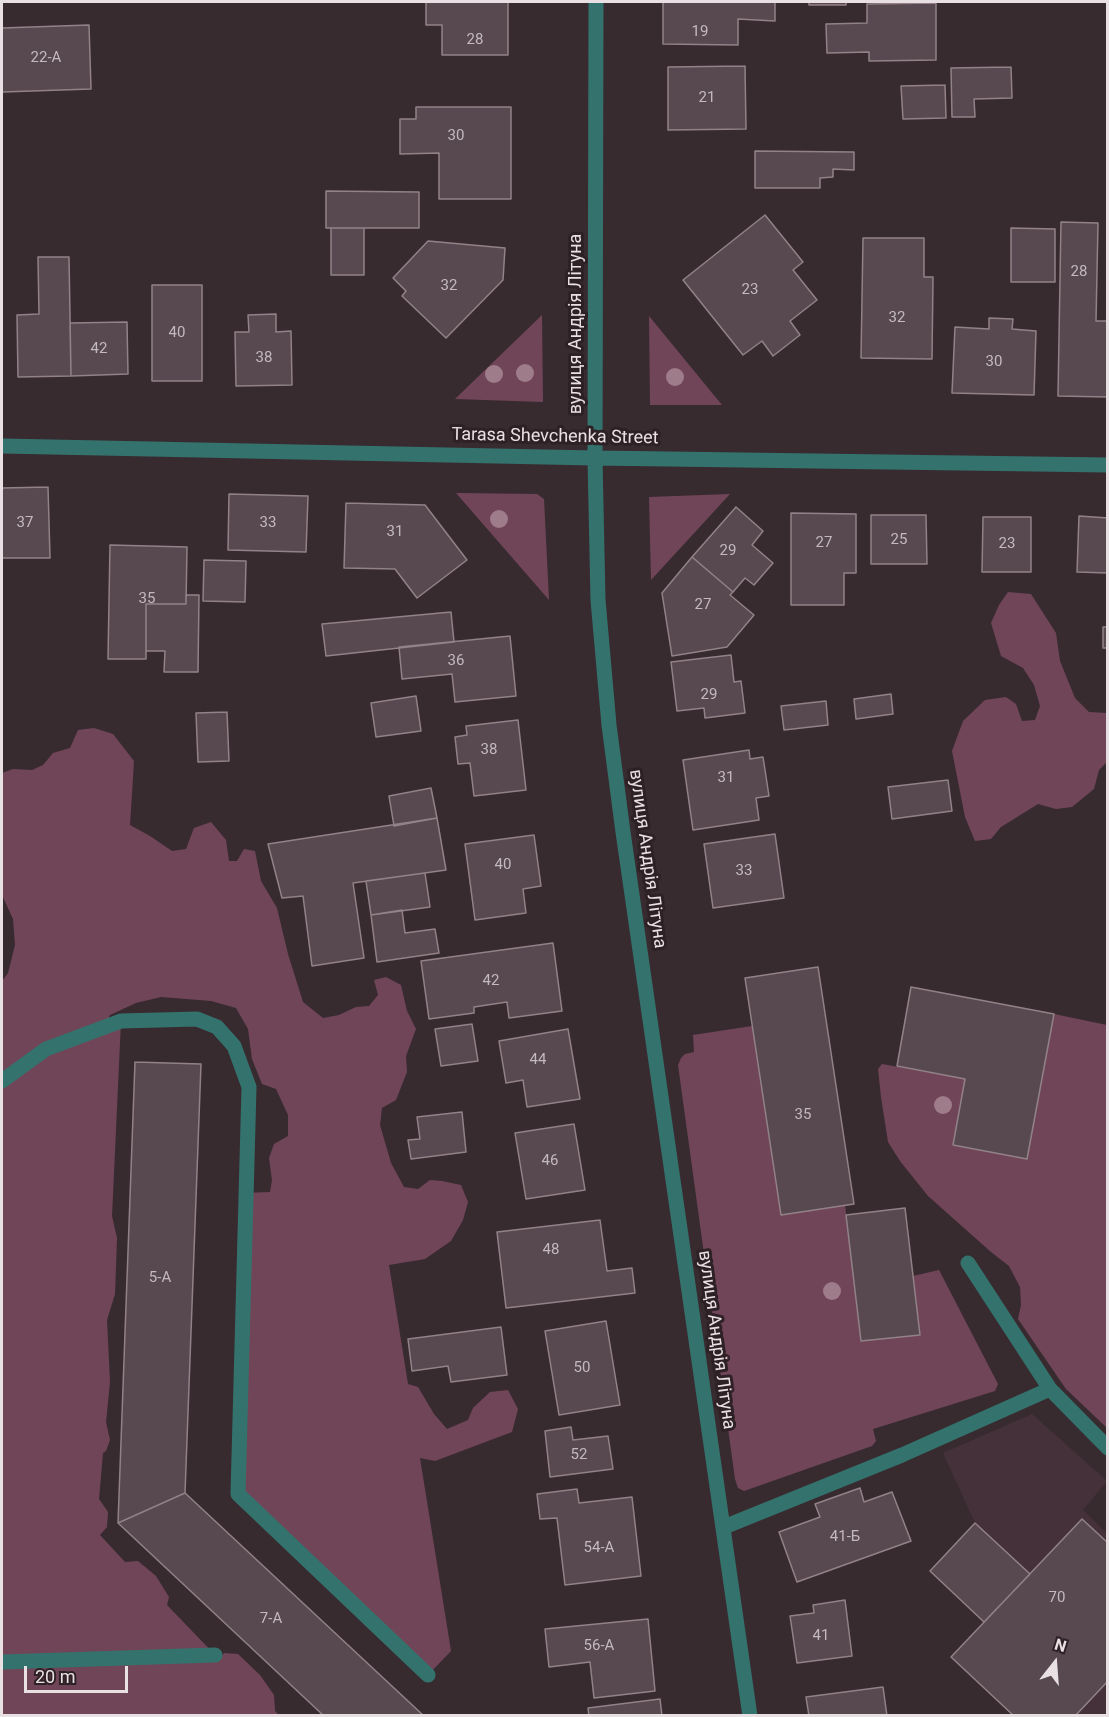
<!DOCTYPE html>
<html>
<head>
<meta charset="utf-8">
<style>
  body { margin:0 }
  #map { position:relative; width:1109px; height:1717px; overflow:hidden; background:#382b30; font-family:Roboto,sans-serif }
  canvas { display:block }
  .frame { position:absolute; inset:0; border:3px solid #e9e0e3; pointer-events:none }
  .north { position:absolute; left:1025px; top:1633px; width:60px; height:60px; -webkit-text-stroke:4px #2e2126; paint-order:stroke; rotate:17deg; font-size:16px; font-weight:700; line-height:24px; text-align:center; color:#e9e0e3 }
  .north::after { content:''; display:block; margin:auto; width:21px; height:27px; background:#e9e0e3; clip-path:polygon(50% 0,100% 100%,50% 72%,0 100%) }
  .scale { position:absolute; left:24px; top:1666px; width:104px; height:27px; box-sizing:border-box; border:3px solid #e9e0e3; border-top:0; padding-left:8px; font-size:18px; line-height:21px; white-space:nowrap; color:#e9e0e3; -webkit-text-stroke:4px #2e2126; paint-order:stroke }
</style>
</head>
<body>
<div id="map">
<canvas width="1109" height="1717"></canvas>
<div class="frame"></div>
<div class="north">N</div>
<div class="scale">20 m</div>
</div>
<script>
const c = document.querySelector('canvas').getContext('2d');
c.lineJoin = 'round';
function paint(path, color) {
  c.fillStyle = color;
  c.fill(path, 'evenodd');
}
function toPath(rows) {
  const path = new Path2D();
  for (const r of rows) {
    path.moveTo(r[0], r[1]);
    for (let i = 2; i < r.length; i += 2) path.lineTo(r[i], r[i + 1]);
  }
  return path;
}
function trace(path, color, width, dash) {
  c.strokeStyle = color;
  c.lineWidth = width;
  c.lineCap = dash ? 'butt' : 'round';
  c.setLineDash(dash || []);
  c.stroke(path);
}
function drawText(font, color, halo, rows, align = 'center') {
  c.font = font + ' Roboto,sans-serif';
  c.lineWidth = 6;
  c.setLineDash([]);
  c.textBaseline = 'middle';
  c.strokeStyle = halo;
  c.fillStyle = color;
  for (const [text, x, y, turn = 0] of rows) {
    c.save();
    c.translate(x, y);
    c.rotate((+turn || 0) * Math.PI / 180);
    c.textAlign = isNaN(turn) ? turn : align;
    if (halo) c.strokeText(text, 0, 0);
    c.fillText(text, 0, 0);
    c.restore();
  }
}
const built = toPath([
  [1032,1414,1107,1481,1083,1510,1107,1534,1107,1715,1014,1715,951,1657,984,1622,930,1571,975,1523,943,1453]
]);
const green = toPath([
  [542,315,543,402,455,399],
  [649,316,722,405,650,405],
  [456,493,537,494,544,499,549,600],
  [730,494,685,543,651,580,649,497],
  [1008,592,1031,594,1056,633,1060,661,1075,698,1089,712,1107,713,1107,762,1099,770,1094,789,1072,807,1056,809,1038,804,1001,827,991,839,975,841,965,817,952,751,963,721,985,700,1006,697,1016,704,1022,721,1035,720,1040,706,1034,685,1023,668,1001,656,991,623,999,605],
  [94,728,113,734,134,761,130,825,150,836,172,851,186,849,194,828,211,822,226,840,229,861,237,861,244,849,255,851,261,881,277,908,288,954,303,1002,323,1018,339,1015,356,1007,369,1006,378,995,374,980,386,977,401,985,407,1011,416,1029,406,1056,407,1072,396,1100,382,1108,380,1125,391,1163,404,1187,418,1189,430,1180,442,1181,461,1185,468,1202,463,1220,451,1241,425,1259,389,1265,408,1384,418,1387,434,1414,447,1429,468,1420,473,1408,490,1392,508,1390,518,1409,512,1432,435,1461,420,1458,451,1651,428,1675,238,1494,246,1193,270,1192,272,1180,269,1158,274,1144,288,1136,288,1115,276,1089,262,1084,252,1059,248,1029,236,1008,211,1001,161,997,136,1003,110,1015,108,1020,121,1021,112,1216,117,1238,115,1294,107,1320,110,1382,106,1422,110,1440,106,1451,103,1453,99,1499,108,1512,107,1527,100,1535,125,1562,138,1561,156,1576,169,1597,167,1605,219,1659,224,1653,238,1654,260,1675,274,1695,275,1711,279,1715,2,1715,2,981,8,973,15,945,13,919,2,895,2,773,13,769,32,770,43,765,53,753,70,748,78,730],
  [1054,1014,1107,1025,1107,1428,1066,1389,1018,1319,1021,1305,1020,1287,1009,1266,991,1252,928,1196,900,1161,888,1142,881,1097,878,1069,882,1064,965,1079,953,1145,1027,1159],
  [752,1026,845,1205,861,1341,920,1334,913,1276,939,1270,998,1384,995,1391,873,1429,876,1441,872,1446,744,1491,738,1488,735,1479,678,1065,681,1058,685,1054,694,1052,693,1035]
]);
const building = toPath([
  [426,2,508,2,508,55,442,55,442,25,426,25,426,2],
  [663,2,775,2,775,21,738,19,738,45,663,44,663,2],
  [809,2,846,2,846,5,809,5,809,2],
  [936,3,936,60,869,61,869,52,827,53,826,24,867,23,867,4,936,3],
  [89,25,91,89,2,92,2,28,89,25],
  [745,66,746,129,668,130,668,67,745,66],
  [1011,67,1012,98,974,99,975,117,952,117,951,68,1011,67],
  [945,85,946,118,903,119,901,86,945,85],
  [416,107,511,107,511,199,439,199,439,153,400,154,400,119,416,119,416,107],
  [755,151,854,152,854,170,833,169,833,177,820,178,820,188,755,188,755,151],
  [326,191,419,192,419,228,326,228,326,191],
  [765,215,803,262,793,270,817,300,790,321,800,335,773,356,762,341,743,355,683,280,765,215],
  [1061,222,1098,223,1096,321,1108,321,1108,397,1058,396,1061,222],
  [331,228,364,228,364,275,331,275,331,228],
  [1011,228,1055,229,1055,282,1011,282,1011,228],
  [863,238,924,238,924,277,933,277,932,359,861,358,863,238],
  [428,241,505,248,503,280,446,338,402,296,406,291,393,278,428,241],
  [38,257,69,257,71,376,18,377,17,315,39,314,38,257],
  [152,285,202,285,202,381,152,381,152,285],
  [276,314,276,332,291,331,292,385,236,386,235,332,249,332,248,315,276,314],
  [989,318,1013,319,1012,329,1036,331,1034,395,952,393,955,327,989,329,989,318],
  [127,322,128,374,71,376,70,323,127,322],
  [48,487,50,558,2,558,2,488,48,487],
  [229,494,308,496,306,552,228,550,229,494],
  [346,503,425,505,467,560,417,598,395,569,344,568,346,503],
  [736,507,763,531,752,545,773,563,754,585,745,578,733,592,692,557,736,507],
  [791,513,856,514,856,573,844,573,844,605,791,605,791,513],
  [871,515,926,515,927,564,871,564,871,515],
  [1079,516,1108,518,1108,573,1077,572,1079,516],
  [983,517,1031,517,1031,572,982,572,983,517],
  [110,545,187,547,186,604,146,604,146,659,108,659,110,545],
  [692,557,733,592,730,595,754,615,727,647,672,656,662,593,692,557],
  [204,560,246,561,245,602,203,601,204,560],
  [186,595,199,595,198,672,164,672,165,651,146,651,146,604,186,604,186,595],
  [451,612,454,642,326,656,322,624,451,612],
  [1103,627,1108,627,1108,648,1103,648,1103,627],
  [510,636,516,696,455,702,452,674,402,679,399,647,510,636],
  [731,655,734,682,741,681,745,713,705,718,704,708,677,711,671,662,731,655],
  [891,694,893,714,856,719,854,699,891,694],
  [416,696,421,731,376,737,371,703,416,696],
  [826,701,828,725,784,730,781,706,826,701],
  [227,712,229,761,198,762,196,713,227,712],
  [518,720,526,790,474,796,470,763,458,764,455,737,467,735,466,726,518,720],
  [749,750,750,759,763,757,769,796,756,798,759,820,693,830,683,760,749,750],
  [948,780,952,811,892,819,888,787,948,780],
  [431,788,437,818,394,826,389,796,431,788],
  [437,818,446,870,353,883,364,958,312,966,303,896,282,898,268,844,437,818],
  [775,834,784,898,713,908,704,844,775,834],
  [534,835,541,886,523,889,526,913,475,920,465,844,534,835],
  [425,873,430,907,371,915,366,881,425,873],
  [402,910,405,933,435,929,439,953,377,962,371,915,402,910],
  [553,943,562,1011,509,1018,507,1002,474,1007,474,1013,429,1019,421,961,553,943],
  [818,967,854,1204,781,1215,745,978,818,967],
  [911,987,1054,1014,1027,1159,953,1145,965,1079,897,1066,911,987],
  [472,1024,478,1061,441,1066,435,1029,472,1024],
  [568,1029,580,1099,527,1107,523,1080,506,1083,499,1041,568,1029],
  [135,1062,201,1064,185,1493,118,1523,135,1062],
  [462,1112,466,1152,411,1159,408,1140,420,1139,417,1117,462,1112],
  [574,1124,585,1190,526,1199,515,1133,574,1124],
  [905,1208,920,1335,861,1341,846,1215,905,1208],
  [600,1220,607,1271,632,1268,635,1293,506,1308,497,1232,600,1220],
  [606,1321,620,1405,559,1415,545,1331,606,1321],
  [501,1327,507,1375,451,1382,448,1366,412,1371,408,1339,501,1327],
  [571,1427,573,1440,608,1436,613,1469,550,1477,545,1431,571,1427],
  [860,1488,864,1502,892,1492,911,1541,797,1582,779,1532,820,1517,815,1504,860,1488],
  [577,1489,579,1503,632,1497,641,1576,565,1585,557,1518,540,1519,537,1494,577,1489],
  [185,1493,424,1716,324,1716,118,1523,185,1493],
  [1082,1519,1108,1543,1108,1681,1075,1716,1014,1716,951,1657,1082,1519],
  [975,1523,1030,1574,984,1622,930,1571,975,1523],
  [845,1600,852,1656,797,1663,790,1616,814,1613,813,1605,845,1600],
  [648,1619,655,1691,594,1698,590,1662,549,1667,545,1629,648,1619],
  [883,1687,887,1716,809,1716,806,1697,883,1687],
  [660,1699,662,1716,589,1716,588,1708,660,1699]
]);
const minor = toPath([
  [596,2,595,458,598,600,609,725,623,832,750,1716],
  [2,446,595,458,1108,465],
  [2,1081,46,1049,121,1021,197,1019,217,1027,234,1046,249,1087,238,1494,428,1675],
  [968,1263,1050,1389],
  [724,1527,902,1455,1050,1389,1108,1448],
  [2,1662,215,1655]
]);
const trees = [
  [525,373],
  [494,374],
  [675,377],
  [499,519],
  [943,1105],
  [832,1291]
];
const numberNames = [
  ["19",700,32],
  ["28",475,40],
  ["22-А",46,58],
  ["21",707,98],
  ["30",456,136],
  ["28",1079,272],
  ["32",449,286],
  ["23",750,290],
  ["32",897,318],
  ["40",177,333],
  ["42",99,349],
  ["38",264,358],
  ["30",994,362],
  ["37",25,523],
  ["33",268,523],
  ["31",395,532],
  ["25",899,540],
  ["27",824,543],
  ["23",1007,544],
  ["29",728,551],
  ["35",147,599],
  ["27",703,605],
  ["36",456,661],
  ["29",709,695],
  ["38",489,750],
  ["31",726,778],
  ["40",503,865],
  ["33",744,871],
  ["42",491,981],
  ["44",538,1060],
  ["35",803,1115],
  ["46",550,1161],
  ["48",551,1250],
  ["5-А",160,1278],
  ["50",582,1368],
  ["52",579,1455],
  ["41-Б",845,1537],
  ["54-А",599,1548],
  ["70",1057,1598],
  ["7-А",271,1619],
  ["41",821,1636],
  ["56-А",599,1646]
];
const streetNames = [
  ["вулиця Андрія Літуна",576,324,-90],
  ["Tarasa Shevchenka Street",555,437,1],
  ["вулиця Андрія Літуна",647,859,82],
  ["вулиця Андрія Літуна",716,1340,82]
];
paint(built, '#45313a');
paint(green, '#714558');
paint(building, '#57494f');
trace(building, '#928288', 1.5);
trace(minor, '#34736d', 15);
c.fillStyle = '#9f7c8a';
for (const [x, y] of trees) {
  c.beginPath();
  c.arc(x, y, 9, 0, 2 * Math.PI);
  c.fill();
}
drawText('15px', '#c4babe', null, numberNames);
drawText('18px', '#e9e0e3', '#2e2126', streetNames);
</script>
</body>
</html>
